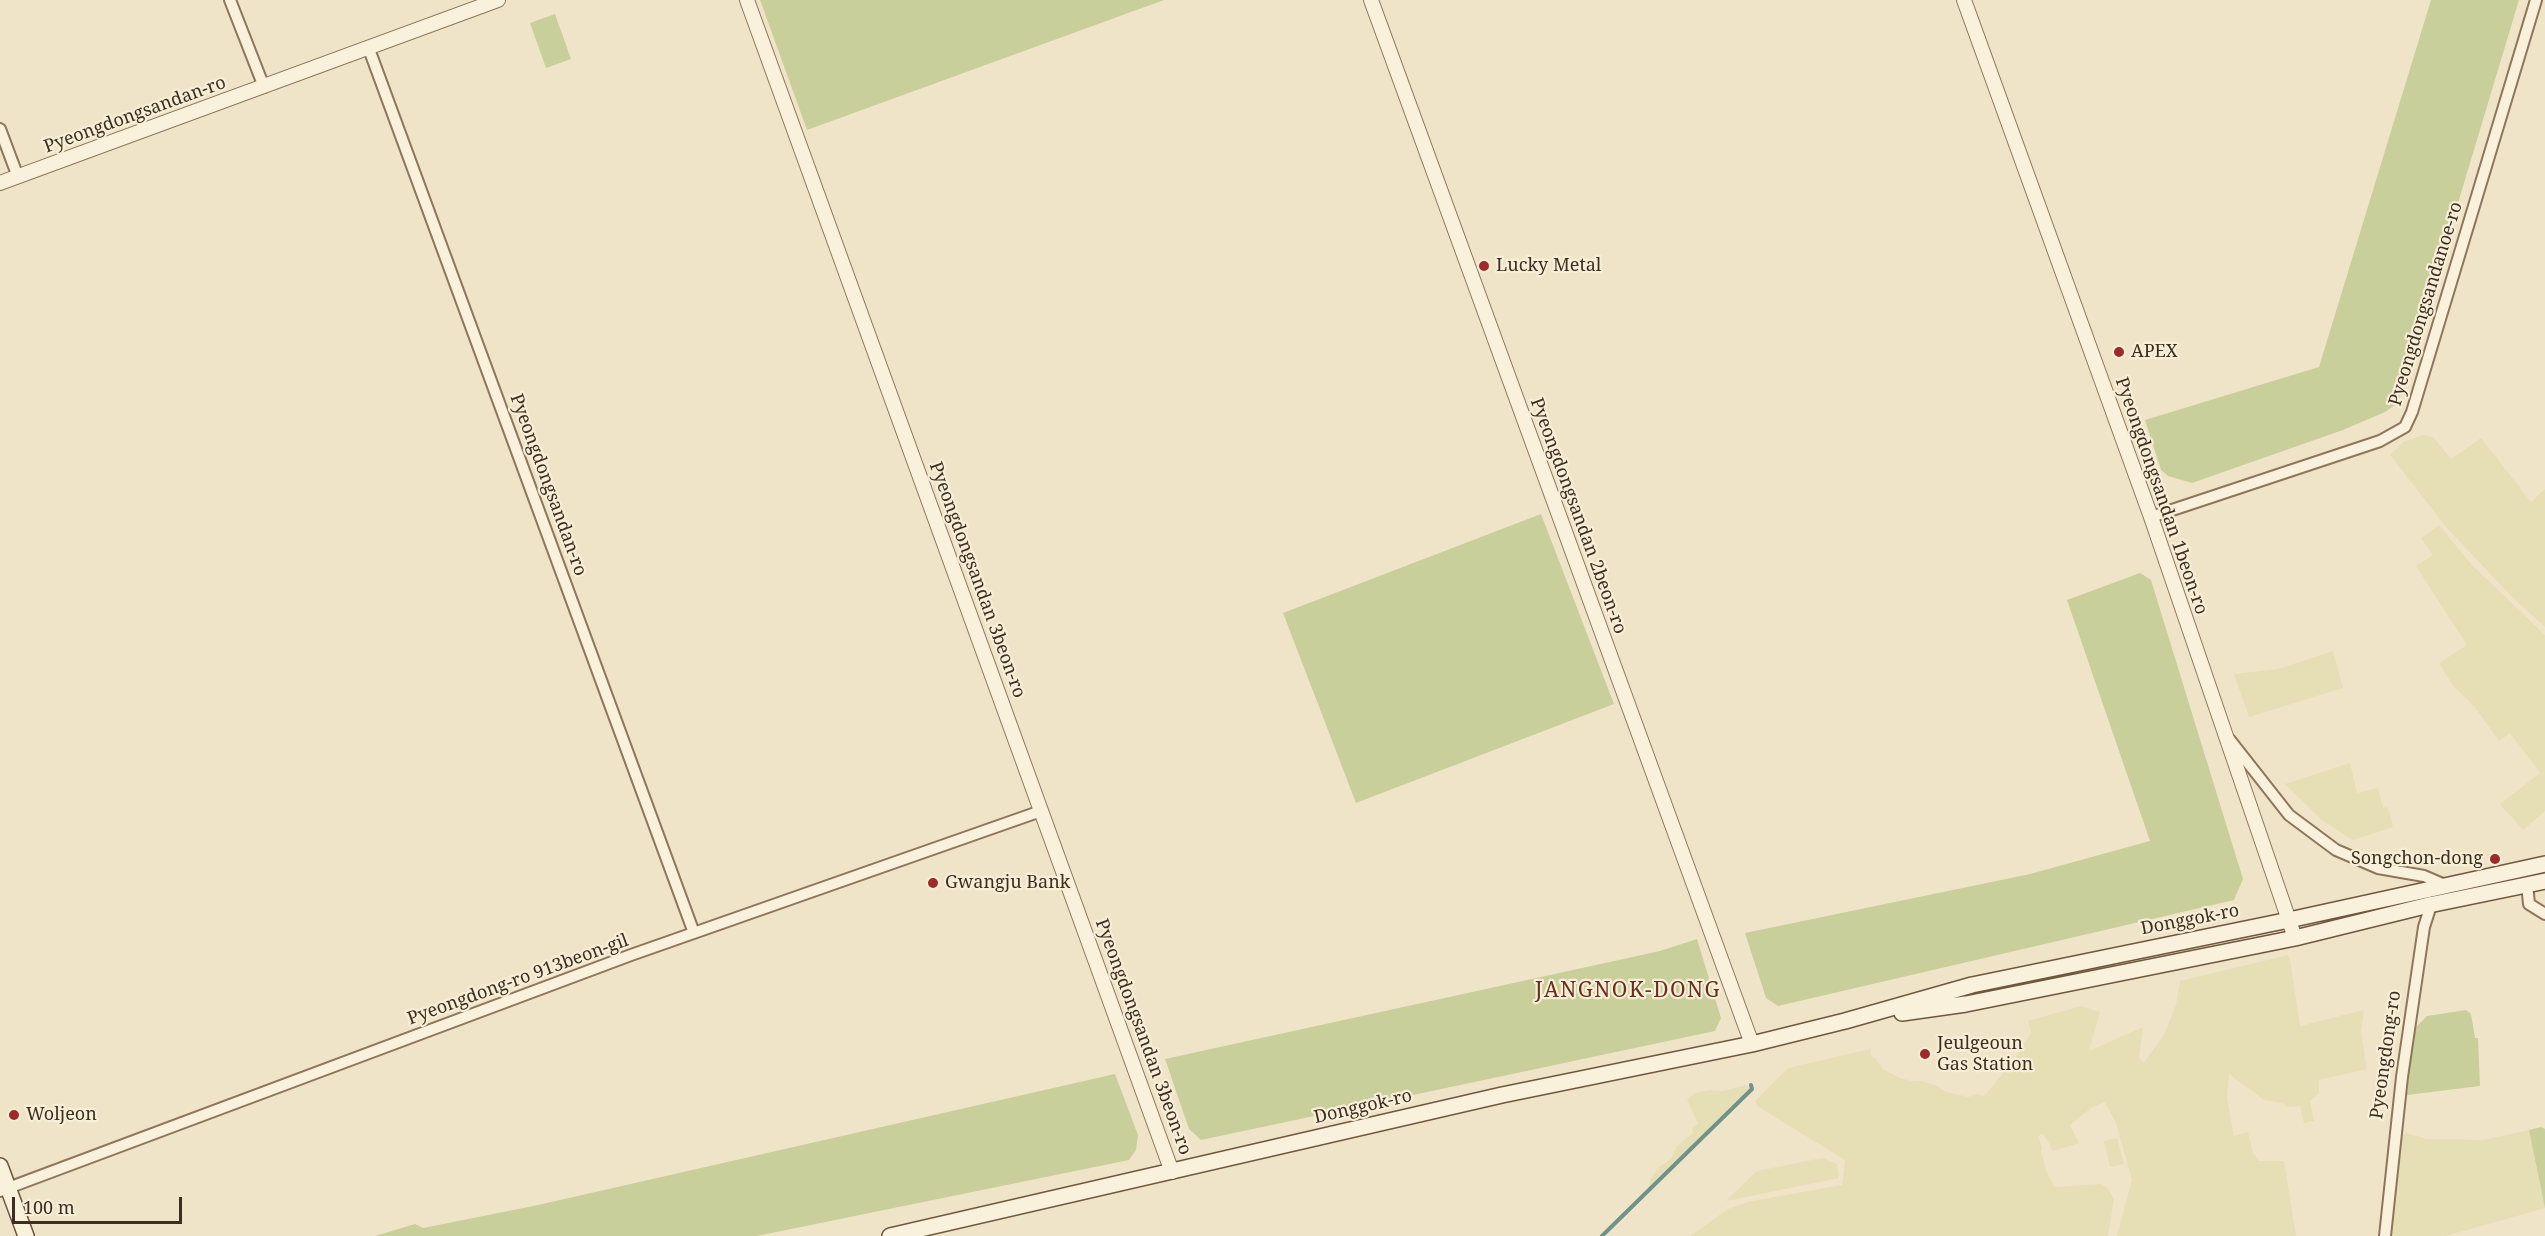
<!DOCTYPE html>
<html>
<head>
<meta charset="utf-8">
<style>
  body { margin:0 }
  #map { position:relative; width:2545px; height:1236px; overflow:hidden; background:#f0e4c8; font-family:"Noto Serif",serif }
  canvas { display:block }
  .scale { position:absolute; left:12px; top:1197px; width:170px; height:27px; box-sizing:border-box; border:3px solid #3d2e20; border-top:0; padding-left:8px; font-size:18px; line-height:21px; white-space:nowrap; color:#3d2e20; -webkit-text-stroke:4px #f7eed8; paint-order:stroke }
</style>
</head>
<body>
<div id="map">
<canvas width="2545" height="1236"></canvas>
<div class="scale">100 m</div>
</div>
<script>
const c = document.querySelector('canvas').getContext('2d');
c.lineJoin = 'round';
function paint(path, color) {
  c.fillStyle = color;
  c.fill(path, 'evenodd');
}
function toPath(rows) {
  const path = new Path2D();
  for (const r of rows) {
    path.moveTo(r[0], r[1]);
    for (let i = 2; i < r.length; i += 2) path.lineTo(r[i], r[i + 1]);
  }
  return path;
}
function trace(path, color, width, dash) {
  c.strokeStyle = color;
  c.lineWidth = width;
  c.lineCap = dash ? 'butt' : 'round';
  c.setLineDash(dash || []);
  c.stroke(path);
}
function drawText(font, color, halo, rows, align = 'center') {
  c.font = font + ' "Noto Serif",serif';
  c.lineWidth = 4.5;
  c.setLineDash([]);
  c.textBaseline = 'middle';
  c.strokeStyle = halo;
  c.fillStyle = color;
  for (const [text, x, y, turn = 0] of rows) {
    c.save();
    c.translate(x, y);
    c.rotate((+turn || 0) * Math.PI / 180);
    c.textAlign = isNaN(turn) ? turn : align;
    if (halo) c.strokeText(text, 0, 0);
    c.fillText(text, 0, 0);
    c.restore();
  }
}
const farmland = toPath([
  [2423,435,2433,437,2451,459,2481,438,2531,502,2545,489,2545,627,2512,597,2447,528,2390,455,2403,442],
  [2439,525,2471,564,2545,635,2545,811,2523,830,2500,804,2540,773,2510,733,2499,741,2474,706,2453,686,2439,663,2467,645,2416,566,2433,555,2421,538],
  [2333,651,2343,688,2249,717,2234,674,2278,669],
  [2350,763,2357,793,2378,788,2383,808,2388,807,2393,827,2353,840,2323,821,2285,784],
  [2288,955,2290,959,2300,1026,2364,1010,2361,1032,2367,1069,2319,1080,2319,1093,2310,1101,2314,1121,2304,1123,2300,1106,2287,1107,2283,1103,2264,1100,2229,1074,2227,1098,2234,1136,2248,1132,2253,1153,2259,1161,2284,1161,2296,1236,2117,1236,2132,1180,2116,1123,2105,1102,2091,1108,2070,1125,2079,1143,2053,1151,2046,1138,2042,1134,2038,1137,2042,1147,2041,1151,2047,1173,2055,1187,2101,1184,2107,1187,2114,1199,2108,1236,1690,1236,1728,1209,1747,1202,1842,1185,1845,1160,1757,1106,1755,1101,1788,1068,1870,1049,1872,1057,1875,1058,1883,1069,1900,1078,1911,1081,1922,1081,1937,1086,1946,1092,1968,1097,1977,1094,1984,1096,2015,1059,2031,1033,2028,1021,2081,1006,2100,1012,2089,1051,2143,1027,2139,1058,2144,1062,2164,1035,2176,1005,2180,981],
  [1746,1085,1750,1088,1650,1186,1650,1180,1658,1168,1671,1159,1677,1146,1693,1133,1692,1127,1698,1124,1687,1099,1695,1093,1710,1090,1723,1091],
  [2529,1130,2545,1208,2446,1236,2391,1236,2401,1137,2406,1133,2427,1139,2483,1140],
  [2117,1138,2124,1164,2110,1167,2104,1141],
  [1822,1158,1837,1164,1839,1178,1726,1201,1757,1171]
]);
const green = toPath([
  [760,0,1164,0,807,130],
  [2431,0,2519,0,2398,403,2385,412,2343,430,2192,483,2168,476,2161,470,2145,420,2319,367],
  [555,14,571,59,546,68,530,23],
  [1541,514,1614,704,1356,803,1283,613],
  [2140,573,2151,580,2243,879,2234,900,1778,1006,1766,998,1745,933,2030,874,2150,841,2067,600],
  [1697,939,1721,1018,1715,1031,1201,1140,1189,1129,1165,1059,1660,951],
  [2466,1010,2471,1014,2475,1038,2478,1038,2480,1086,2407,1095,2413,1030,2427,1016],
  [1115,1074,1138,1135,1136,1150,1129,1160,757,1236,375,1236,415,1224,423,1228,538,1205],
  [2541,1127,2545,1129,2545,1208,2529,1130]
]);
const stream = toPath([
  [1602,1236,1752,1089,1751,1085]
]);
const minor = toPath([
  [230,0,264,87],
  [369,49,694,933],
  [0,129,18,177],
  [2151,517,2380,441,2405,427,2412,412,2536,0],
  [2230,740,2289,815,2336,850,2378,868,2424,876,2445,885],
  [2527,884,2529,904,2545,914],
  [0,1191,631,955,1041,811],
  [2385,1236,2402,1077,2424,927,2432,902]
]);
const tertiary = toPath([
  [747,0,1172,1172],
  [1371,0,1752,1044],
  [1964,0,2151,517,2295,938],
  [0,183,498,0]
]);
const secondary = toPath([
  [1902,1013,1966,1004,2295,938,2429,905,2545,881],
  [0,1166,26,1236],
  [890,1236,1502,1095,1752,1044,1845,1021,1972,985,2289,920,2545,864]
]);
const markers = [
  [1484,266,6,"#9e2a2b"],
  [2119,352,6,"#9e2a2b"],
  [2495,859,6,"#9e2a2b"],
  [933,883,6,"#9e2a2b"],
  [1925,1054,6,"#9e2a2b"],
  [14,1115,6,"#9e2a2b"]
];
const streetNames = [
  ["Pyeongdongsandan-ro",135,115,-20],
  ["Pyeongdongsandanoe-ro",2426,304,-73],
  ["Pyeongdongsandan-ro",548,485,70],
  ["Pyeongdongsandan 1beon-ro",2161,496,71],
  ["Pyeongdongsandan 2beon-ro",1578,516,70],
  ["Pyeongdongsandan 3beon-ro",977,580,70],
  ["Donggok-ro",2190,920,-11],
  ["Pyeongdong-ro 913beon-gil",518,980,-20],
  ["Pyeongdongsandan 3beon-ro",1143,1037,70],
  ["Pyeongdong-ro",2386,1055,-82],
  ["Donggok-ro",1363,1107,-13]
];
const poiNames = [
  ["Lucky Metal",1496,266],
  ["APEX",2131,352],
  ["Songchon-dong",2483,859,"right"],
  ["Gwangju Bank",945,883],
  ["Jeulgeoun",1937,1044],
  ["Gas Station",1937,1065],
  ["Woljeon",26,1115]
];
const quarterNames = [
  ["JANGNOK-DONG",1628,991]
];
paint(farmland, '#e6deb5');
paint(green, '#c9cf9b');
trace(stream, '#6f938a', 4);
trace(minor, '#8d765c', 14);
trace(tertiary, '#8d765c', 16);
trace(secondary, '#6f573f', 18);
trace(minor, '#faf1dc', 10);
trace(tertiary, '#faf1dc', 14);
trace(secondary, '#faf1dc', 15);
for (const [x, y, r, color] of markers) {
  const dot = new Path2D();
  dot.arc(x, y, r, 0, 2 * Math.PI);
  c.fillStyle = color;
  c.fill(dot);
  trace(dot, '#f7eed8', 2);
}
drawText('18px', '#3d2e20', '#f7eed8', streetNames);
drawText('18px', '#3d2e20', '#f7eed8', poiNames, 'left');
c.letterSpacing = '1.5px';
drawText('21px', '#6b2e1e', '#f7eed8', quarterNames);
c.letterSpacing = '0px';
</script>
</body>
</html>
